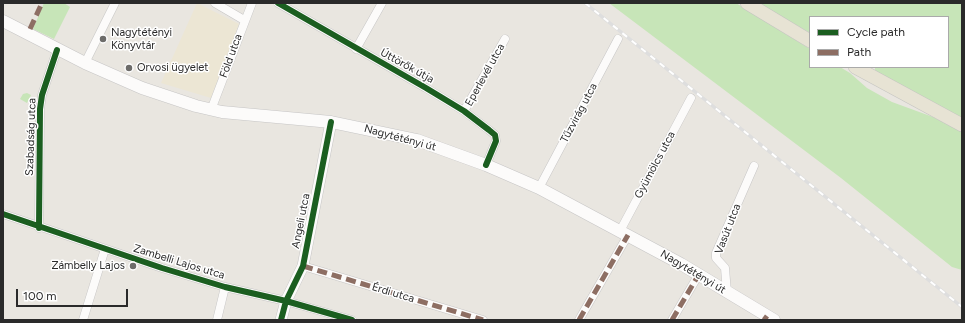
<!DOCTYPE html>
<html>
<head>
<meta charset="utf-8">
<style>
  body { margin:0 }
  #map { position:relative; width:965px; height:323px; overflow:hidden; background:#e9e6e0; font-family:Figtree,sans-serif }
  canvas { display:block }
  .frame { position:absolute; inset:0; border:4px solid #2a2a2a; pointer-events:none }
  .legend { position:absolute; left:809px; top:16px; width:140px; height:52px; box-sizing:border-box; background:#fff; border:1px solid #aaa; margin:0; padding:5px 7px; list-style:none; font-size:12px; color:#2a2a2a }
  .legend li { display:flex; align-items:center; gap:8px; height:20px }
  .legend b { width:20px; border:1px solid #aaa }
  .scale { position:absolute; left:16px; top:289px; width:112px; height:18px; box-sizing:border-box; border:2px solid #2a2a2a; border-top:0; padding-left:5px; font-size:12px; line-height:14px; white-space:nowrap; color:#2a2a2a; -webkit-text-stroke:3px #fff; paint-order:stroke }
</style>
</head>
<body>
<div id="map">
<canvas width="965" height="323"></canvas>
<div class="frame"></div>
<ul class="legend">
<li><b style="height:5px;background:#1b5e20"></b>Cycle path</li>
<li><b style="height:5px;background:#8d6e63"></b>Path</li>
</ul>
<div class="scale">100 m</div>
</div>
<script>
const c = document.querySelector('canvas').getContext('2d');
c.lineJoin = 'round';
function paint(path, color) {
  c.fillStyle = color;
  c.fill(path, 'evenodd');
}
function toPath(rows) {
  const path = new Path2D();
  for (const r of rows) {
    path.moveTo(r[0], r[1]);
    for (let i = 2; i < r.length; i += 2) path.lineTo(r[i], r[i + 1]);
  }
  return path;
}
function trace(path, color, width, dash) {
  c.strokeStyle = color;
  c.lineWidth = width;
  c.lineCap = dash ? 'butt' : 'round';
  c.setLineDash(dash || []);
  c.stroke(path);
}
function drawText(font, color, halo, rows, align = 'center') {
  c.font = font + ' Figtree,sans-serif';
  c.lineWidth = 3;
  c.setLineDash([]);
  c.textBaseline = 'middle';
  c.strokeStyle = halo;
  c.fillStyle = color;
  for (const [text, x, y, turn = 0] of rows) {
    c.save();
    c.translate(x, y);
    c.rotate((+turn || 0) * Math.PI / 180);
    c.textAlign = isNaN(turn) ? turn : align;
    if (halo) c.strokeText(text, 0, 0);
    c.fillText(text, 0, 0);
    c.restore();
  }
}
const education = toPath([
  [197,3,239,24,211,98,161,83]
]);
const green = toPath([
  [44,3,64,3,70,7,54,39,33,29],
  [609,3,736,3,810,49,810,67,840,67,850,73,867,88,892,102,933,117,962,132,962,270,952,267,841,178],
  [758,3,962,3,962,121,875,72,875,67,948,67,948,17,810,17,810,33],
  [27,93,31,95,27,103,20,99,23,94]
]);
const minor = toPath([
  [215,3,244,20],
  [278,3,426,88,464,111,489,130,495,135,496,141,486,165],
  [356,49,382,3],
  [85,63,115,3],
  [211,110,252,3],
  [464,111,505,39],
  [539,188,618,39],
  [3,214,162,268,225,287,286,301,352,320],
  [39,228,40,109,42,95,57,50],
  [620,231,691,98],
  [303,266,483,320],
  [727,293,725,268,716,258,716,253,754,166],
  [83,320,105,249],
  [217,320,225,287],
  [579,320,628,235],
  [672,320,699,274]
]);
const tertiary = toPath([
  [281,320,286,301,303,266,331,122]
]);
const secondary = toPath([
  [3,21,85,63,142,88,196,106,222,112,331,122,417,140,486,165,539,188,681,264,774,320]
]);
const primary = toPath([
  [747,3,810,41],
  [855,67,962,125]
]);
const rail = toPath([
  [585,3,962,307]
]);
const quiet = toPath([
  [30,29,42,3],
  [303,266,483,320],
  [579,320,628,235],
  [672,320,699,274],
  [764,320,767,316]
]);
const cycleway = toPath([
  [278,3,426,88,464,111,489,130,495,135,496,141,486,165],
  [3,214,162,268,225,287,286,301,352,320],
  [39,228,40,109,42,95,57,50],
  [281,320,286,301,303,266,331,122]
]);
const markers = [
  [103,39,4,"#6d6c6a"],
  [129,68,4,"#6d6c6a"],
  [133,266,4,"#6d6c6a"]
];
const poiNames = [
  ["Nagytétényi",111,33],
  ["Könyvtár",111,46],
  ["Orvosi ügyelet",137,68],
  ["Zámbelly Lajos",125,266,"right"]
];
const streetNames = [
  ["Föld utca",231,56,-70],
  ["Úttörők útja",407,66,29],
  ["Eperlevél utca",485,75,-61],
  ["Tűzvirág utca",579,113,-62],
  ["Szabadság utca",31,137,-88],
  ["Nagytétényi út",400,138,15],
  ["Gyümölcs utca",655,165,-62],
  ["Angeli utca",301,221,-79],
  ["Vasút utca",728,229,-69],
  ["Zambelli Lajos utca",179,262,17],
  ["Nagytétényi út",693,272,31],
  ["Érdi utca",393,293,17]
];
paint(education, '#ece6d4');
paint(green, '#c7e5b8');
trace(minor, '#c6c5c5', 9);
trace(tertiary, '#c6c5c5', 12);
trace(secondary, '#c6c5c5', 13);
trace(primary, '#c4c4c1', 14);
trace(minor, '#fcfbfa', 8);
trace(tertiary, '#fcfbfa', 11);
trace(secondary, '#fcfbfa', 12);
trace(primary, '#e7e3d4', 13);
trace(rail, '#dedede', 3.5);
trace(rail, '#fff', 2, [6]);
trace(quiet, '#8d6e63', 5, [10, 5]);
trace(cycleway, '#1b5e20', 6);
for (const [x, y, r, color] of markers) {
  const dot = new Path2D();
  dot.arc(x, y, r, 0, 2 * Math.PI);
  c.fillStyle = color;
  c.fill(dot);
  trace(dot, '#fff', 1.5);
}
drawText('11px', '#2a2a2a', '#fff', poiNames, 'left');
drawText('11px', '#2a2a2a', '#fff', streetNames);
</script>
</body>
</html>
